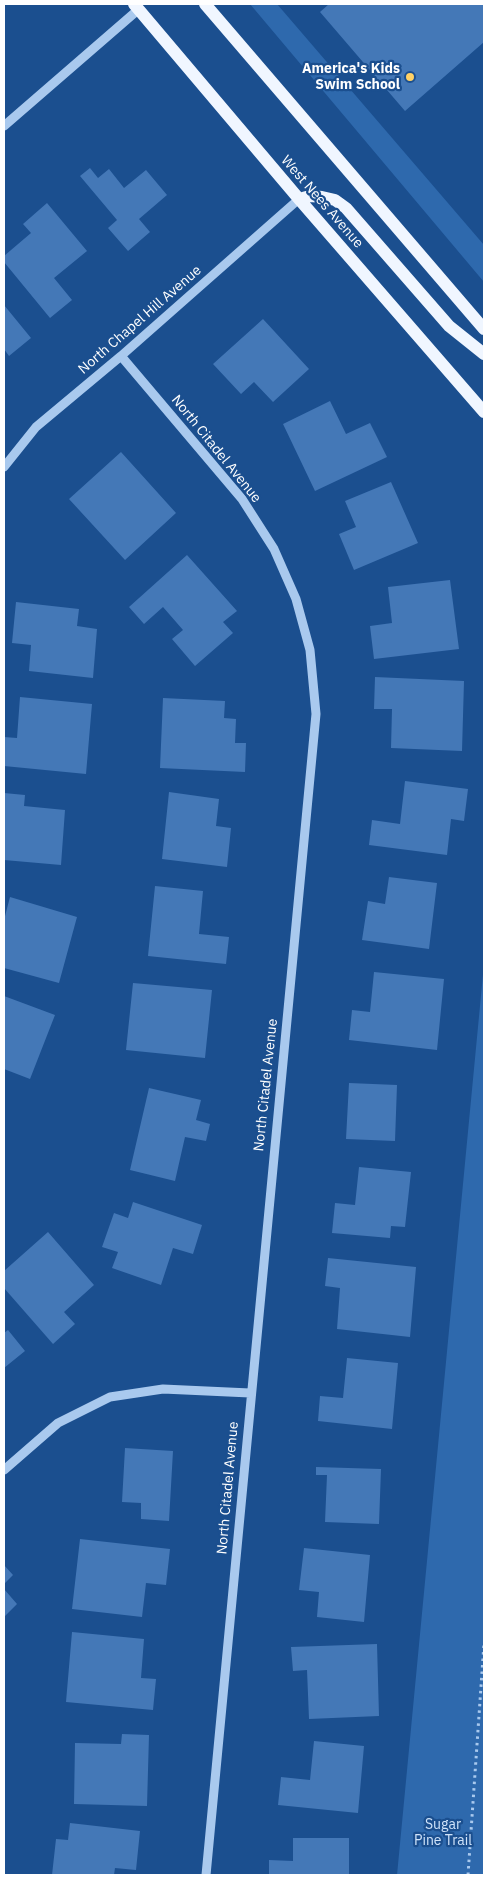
<!DOCTYPE html>
<html>
<head>
<meta charset="utf-8">
<style>
  body { margin:0 }
  #map { position:relative; width:488px; height:1879px; overflow:hidden; background:#1b4f8f; font-family:"IBM Plex Sans",sans-serif }
  canvas { display:block }
  .frame { position:absolute; inset:0; border:5px solid #fff; pointer-events:none }
</style>
</head>
<body>
<div id="map">
<canvas width="488" height="1879"></canvas>
<div class="frame"></div>
</div>
<script>
const c = document.querySelector('canvas').getContext('2d');
c.lineJoin = 'round';
function paint(path, color) {
  c.fillStyle = color;
  c.fill(path, 'evenodd');
}
function toPath(rows) {
  const path = new Path2D();
  for (const r of rows) {
    path.moveTo(r[0], r[1]);
    for (let i = 2; i < r.length; i += 2) path.lineTo(r[i], r[i + 1]);
  }
  return path;
}
function trace(path, color, width, dash) {
  c.strokeStyle = color;
  c.lineWidth = width;
  c.lineCap = dash ? 'butt' : 'round';
  c.setLineDash(dash || []);
  c.stroke(path);
}
function drawText(font, color, halo, rows, align = 'center') {
  c.font = font + ' "IBM Plex Sans",sans-serif';
  c.lineWidth = 4.5;
  c.setLineDash([]);
  c.textBaseline = 'middle';
  c.strokeStyle = halo;
  c.fillStyle = color;
  for (const [text, x, y, turn = 0] of rows) {
    c.save();
    c.translate(x, y);
    c.rotate((+turn || 0) * Math.PI / 180);
    c.textAlign = isNaN(turn) ? turn : align;
    if (halo) c.strokeText(text, 0, 0);
    c.fillText(text, 0, 0);
    c.restore();
  }
}
const green = toPath([
  [250,4,277,4,484,245,484,282],
  [484,964,484,1875,397,1875]
]);
const building = toPath([
  [329,4,484,4,484,42,405,111,320,12],
  [90,168,98,178,109,169,124,188,146,170,167,195,139,219,150,232,128,251,108,228,117,220,80,176],
  [47,203,87,251,54,278,72,300,50,318,4,262,4,256,31,233,23,224],
  [4,305,31,338,9,356,4,349],
  [263,319,309,369,273,402,254,382,241,394,213,364],
  [330,401,346,434,370,423,387,457,315,491,283,424],
  [121,452,176,513,125,560,69,499],
  [391,482,418,543,354,570,339,534,356,527,345,501],
  [187,555,237,611,223,622,233,633,195,666,172,639,183,630,163,607,144,624,129,607],
  [450,580,459,649,374,659,370,626,392,623,388,587],
  [16,602,79,609,77,626,97,629,93,678,29,671,31,645,12,643],
  [375,677,464,681,462,751,391,748,392,709,374,709],
  [20,697,92,704,86,774,4,766,4,737,17,738],
  [163,698,225,701,224,718,236,719,235,743,246,743,245,772,160,768],
  [405,781,468,789,464,821,451,819,447,855,369,845,372,820,400,824],
  [169,792,219,799,216,826,231,828,227,867,162,859],
  [4,793,25,795,24,806,65,810,61,865,4,860],
  [389,877,437,883,429,949,362,940,368,901,385,904],
  [155,886,203,891,199,934,229,937,226,964,148,956],
  [10,897,77,917,59,983,4,968,4,920],
  [374,972,444,979,437,1050,349,1040,352,1010,370,1012],
  [133,983,212,990,205,1058,126,1050],
  [4,996,55,1015,30,1079,4,1069],
  [349,1083,397,1085,395,1141,346,1139],
  [149,1088,201,1100,196,1120,210,1124,206,1141,185,1137,175,1181,130,1170],
  [359,1167,411,1172,405,1227,391,1226,390,1238,332,1233,335,1203,355,1205],
  [133,1202,202,1225,193,1254,173,1248,161,1285,112,1268,118,1252,102,1247,114,1213,128,1218],
  [48,1232,94,1285,64,1312,75,1324,53,1344,4,1288,4,1271],
  [328,1258,416,1267,410,1337,337,1329,340,1288,325,1286],
  [8,1330,25,1351,4,1368,4,1333],
  [347,1358,398,1363,392,1429,318,1421,320,1396,343,1398],
  [125,1448,173,1451,169,1521,141,1519,141,1503,122,1502],
  [316,1467,381,1469,379,1524,325,1522,327,1475,316,1475],
  [80,1539,170,1549,166,1585,146,1583,142,1617,72,1609],
  [304,1548,370,1555,364,1622,317,1617,319,1592,299,1590],
  [4,1565,13,1575,4,1584],
  [4,1589,17,1604,4,1617],
  [72,1632,144,1639,141,1678,156,1679,153,1710,66,1702],
  [377,1644,379,1716,309,1719,307,1670,293,1671,291,1647],
  [122,1734,149,1735,147,1806,74,1804,75,1743,121,1744],
  [314,1741,364,1746,358,1813,278,1805,281,1777,310,1780],
  [70,1823,140,1831,136,1870,115,1868,114,1875,52,1875,56,1839,68,1840],
  [293,1838,349,1838,349,1875,269,1875,269,1860,293,1861]
]);
const path = toPath([
  [468,1875,484,1643]
]);
const minor = toPath([
  [4,126,139,9],
  [121,356,242,499,274,549,296,599,310,650,316,714,206,1875],
  [4,467,36,427,121,356,299,199],
  [4,1470,58,1423,110,1397,163,1389,250,1393]
]);
const major = toPath([
  [134,4,299,199,484,412],
  [205,4,484,329],
  [299,199,310,196,322,197,335,200,346,208,449,326,484,354]
]);
const markers = [
  [410,77,5,"#ffd166"]
];
const poiNames = [
  ["America's Kids",400,69],
  ["Swim School",400,85]
];
const streetNames = [
  ["West Nees Avenue",322,202,49],
  ["North Chapel Hill Avenue",140,320,-41],
  ["North Citadel Avenue",216,449,51],
  ["North Citadel Avenue",266,1085,-84],
  ["North Citadel Avenue",228,1488,-85]
];
const parkNames = [
  ["Sugar",443,1825],
  ["Pine Trail",443,1841]
];
paint(green, '#2e69ad');
paint(building, '#4478b7');
trace(path, '#a9c9ee', 3, [2.5, 4]);
trace(minor, '#a9c9ee', 9);
trace(major, '#f0f6ff', 12);
for (const [x, y, r, color] of markers) {
  const dot = new Path2D();
  dot.arc(x, y, r, 0, 2 * Math.PI);
  c.fillStyle = color;
  c.fill(dot);
  trace(dot, '#1b4f8f', 2);
}
drawText('bold 14px', '#fff', '#1b4f8f', poiNames, 'right');
drawText('14px', '#fff', '#1b4f8f', streetNames);
drawText('14px', '#cfe3fa', '#1b4f8f', parkNames);
</script>
</body>
</html>
